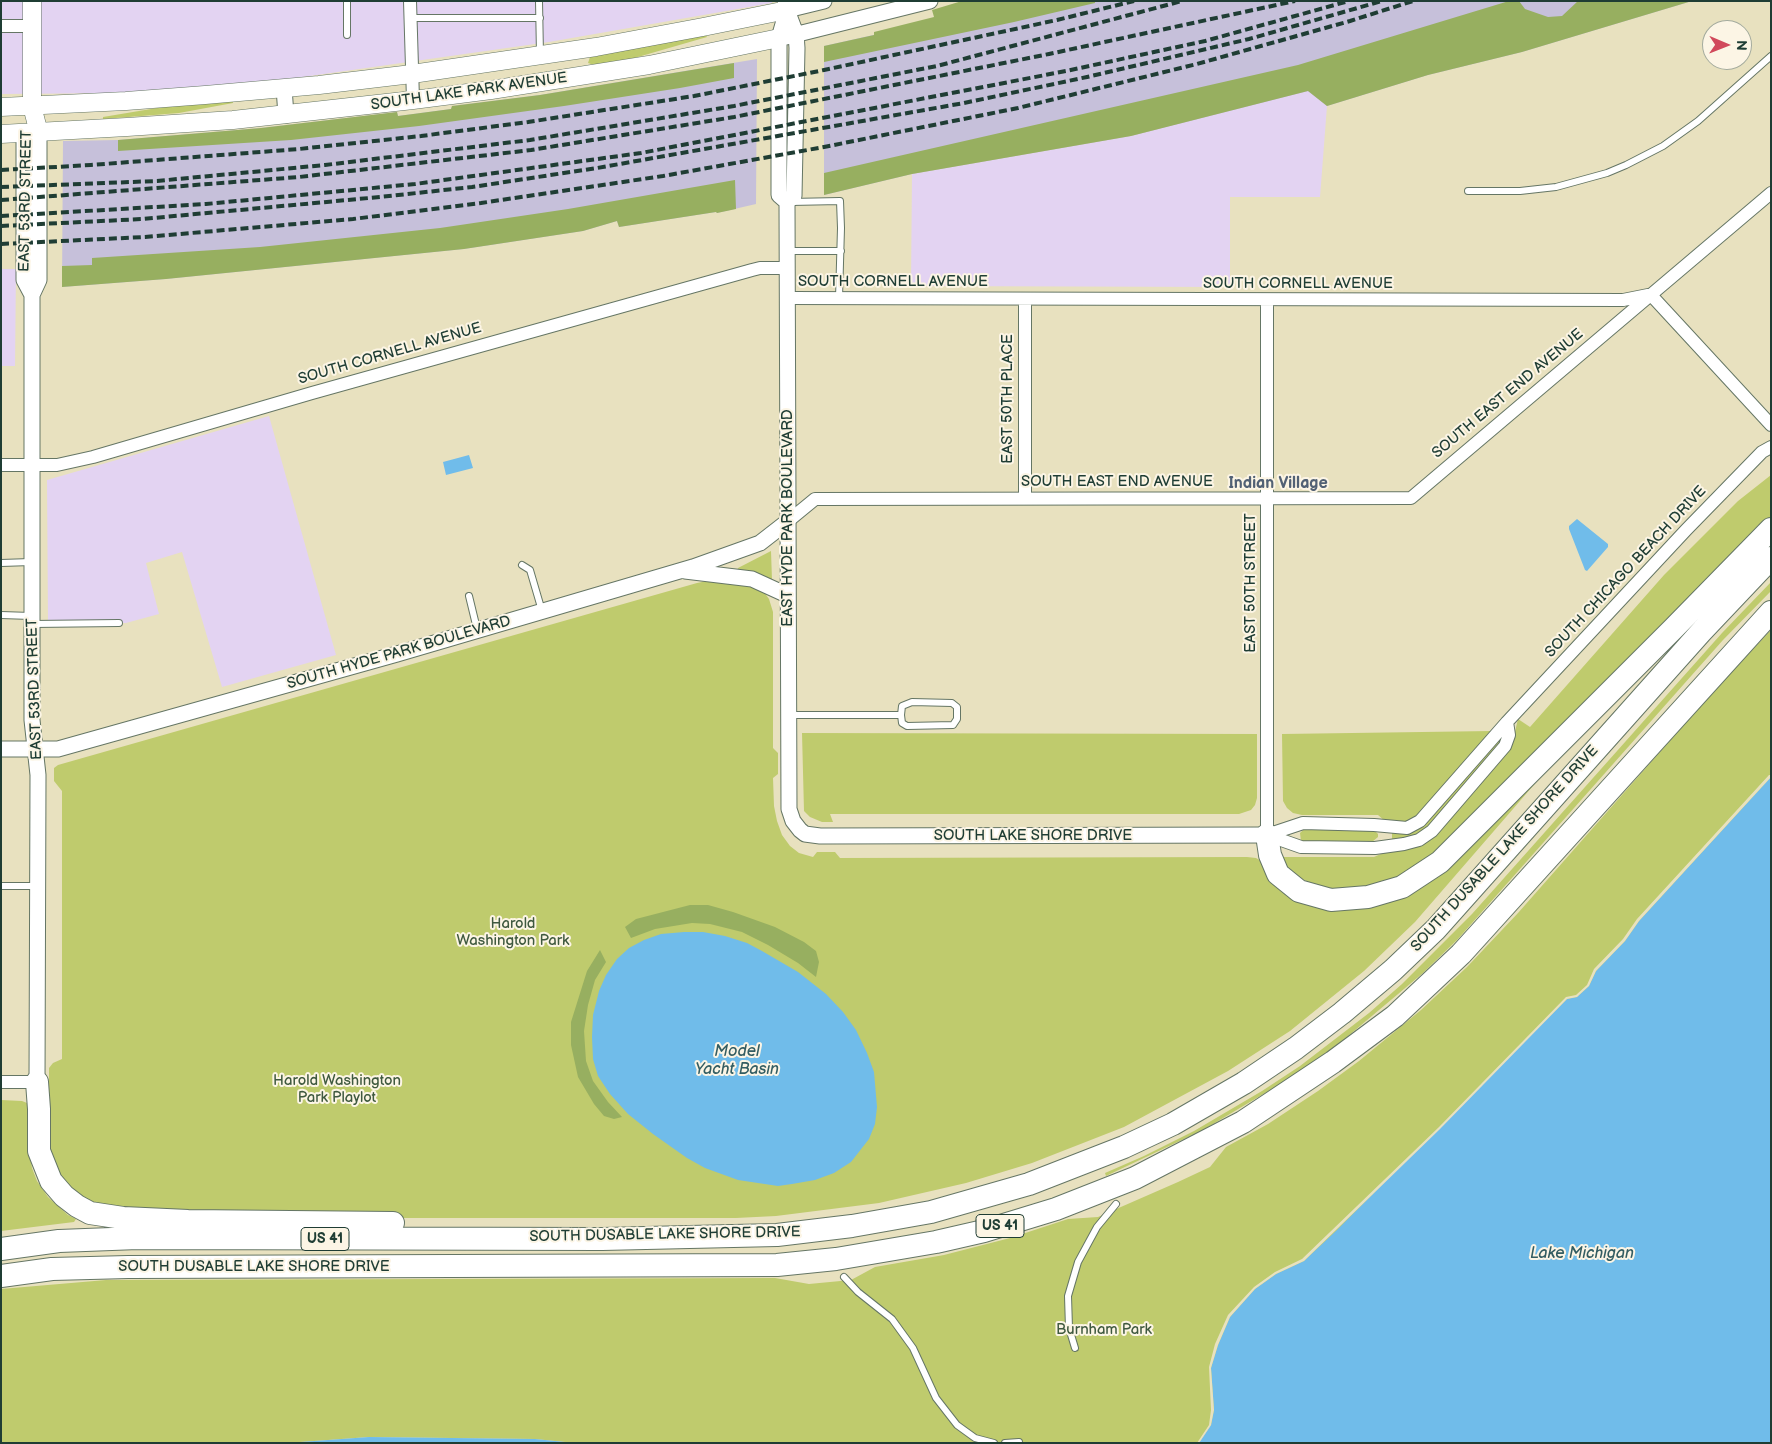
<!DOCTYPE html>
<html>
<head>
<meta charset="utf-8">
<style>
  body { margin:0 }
  #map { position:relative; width:1772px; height:1444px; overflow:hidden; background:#e8e1bf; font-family:"Balsamiq Sans",sans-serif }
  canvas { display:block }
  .frame { position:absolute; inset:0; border:2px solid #1f3d34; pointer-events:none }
  .north { position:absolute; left:1702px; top:20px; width:50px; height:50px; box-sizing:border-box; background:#fcf5e5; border:1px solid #a4ab9e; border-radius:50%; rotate:91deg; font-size:14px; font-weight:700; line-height:20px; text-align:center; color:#1f3d34 }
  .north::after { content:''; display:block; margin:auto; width:18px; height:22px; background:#d1495b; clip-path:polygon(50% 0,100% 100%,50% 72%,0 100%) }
</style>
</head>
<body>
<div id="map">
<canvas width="1772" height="1444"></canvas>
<div class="frame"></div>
<div class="north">N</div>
</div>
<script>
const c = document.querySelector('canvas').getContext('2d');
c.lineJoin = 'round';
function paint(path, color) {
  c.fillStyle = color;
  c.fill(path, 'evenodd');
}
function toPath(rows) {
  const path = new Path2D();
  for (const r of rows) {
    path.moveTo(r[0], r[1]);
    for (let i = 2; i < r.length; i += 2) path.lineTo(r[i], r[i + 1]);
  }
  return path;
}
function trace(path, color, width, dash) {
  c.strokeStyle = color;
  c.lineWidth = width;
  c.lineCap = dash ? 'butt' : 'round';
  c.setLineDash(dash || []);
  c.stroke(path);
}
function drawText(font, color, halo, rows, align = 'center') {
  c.font = font + ' "Balsamiq Sans",sans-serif';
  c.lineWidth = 4;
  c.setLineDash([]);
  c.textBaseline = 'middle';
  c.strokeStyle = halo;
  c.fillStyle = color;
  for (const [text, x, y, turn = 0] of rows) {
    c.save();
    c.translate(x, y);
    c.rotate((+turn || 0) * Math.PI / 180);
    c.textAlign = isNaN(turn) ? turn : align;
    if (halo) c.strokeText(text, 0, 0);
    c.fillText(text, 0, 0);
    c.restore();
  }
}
const built = toPath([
  [1,1,772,1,772,3,549,42,296,78,131,93,1,94],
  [1308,90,1327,106,1320,197,1230,197,1230,287,911,286,912,174,1131,136],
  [1,269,16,269,15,366,1,366],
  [269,416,336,655,222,687,182,552,146,563,159,614,126,623,48,624,47,480]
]);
const industrial = toPath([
  [1025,1,1692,1,1522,52,1428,75,1327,106,1308,91,1131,136,912,174,824,195,824,46],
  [757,59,756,204,717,213,716,212,619,227,617,221,583,231,464,249,166,279,62,287,63,141,118,140,261,128,397,112,398,116,451,109,452,106,540,95]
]);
const green = toPath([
  [706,35,707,37,631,59,594,65,588,63,590,57],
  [233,100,233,103,179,113,103,119,103,117,181,104],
  [1771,475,1771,522,1439,850,1389,882,1348,889,1327,888,1310,883,1295,875,1284,863,1284,857,1374,857,1390,850,1415,846,1512,744,1518,719,1530,727,1664,575,1738,501],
  [771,551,772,580,737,570,738,568],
  [707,581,753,585,764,592,769,599,773,612,773,748,778,753,778,774,773,778,774,806,777,821,782,835,790,846,799,853,813,857,817,852,835,852,840,858,1247,857,1256,858,1261,861,1271,875,1369,904,1565,749,1415,922,1364,971,1290,1031,1228,1071,1124,1127,1032,1163,966,1183,879,1203,776,1216,736,1218,380,1218,109,1212,70,1195,49,1151,49,1068,53,1063,62,1059,62,791,54,781,54,768,58,765,697,583],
  [1771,582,1771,591,1723,640,1457,940,1423,973,1341,1042,1292,1077,1203,1130,1106,1176,1105,1173,1144,1156,1194,1131,1262,1091,1300,1066,1369,1013,1402,984,1472,914,1722,633],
  [1771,630,1771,777,1211,1425,1199,1443,575,1443,535,1439,369,1437,287,1443,1,1443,1,1289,106,1280,775,1278,809,1284,851,1280,875,1267,944,1255,1010,1238,1068,1219,1098,1217,1178,1182,1210,1167,1226,1147,1268,1124,1318,1091,1359,1061,1421,1010,1467,967,1518,913,1711,694],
  [1492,731,1417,816,1409,822,1385,821,1378,815,1302,815,1293,813,1287,808,1283,801,1282,734],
  [802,733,1257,734,1257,798,1255,805,1251,810,1239,814,830,814,833,822,822,822,810,817,804,811],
  [1501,735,1503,741,1426,829,1412,838,1392,840,1392,833,1404,833],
  [1305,828,1374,830,1378,834,1378,837,1372,842,1301,841,1300,833],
  [1,1100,22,1101,27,1103,30,1108,30,1154,32,1168,37,1181,48,1197,68,1215,76,1219,74,1222,1,1231]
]);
const forest = toPath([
  [962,1,1095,1,1095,3,1014,22,824,62,824,46,874,35,874,32,934,17,932,10],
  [1509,1,1519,1,1525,9,1548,17,1562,16,1578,1,1692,1,1522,52,1428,75,1327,106,1308,91,1131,136,912,174,824,195,824,173,1298,65],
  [734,63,734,78,680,88,564,106,419,126,291,140,118,151,118,140,261,128,397,112,398,116,451,109,452,106,540,95],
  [735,180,736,209,717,213,716,212,619,227,617,221,583,231,464,249,166,279,62,287,62,266,92,265,92,258,260,247,440,228,568,209],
  [690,905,708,905,733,912,775,927,804,942,816,951,819,962,816,977,798,963,768,945,742,932,710,924,692,923,655,929,631,938,625,927,636,919],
  [600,950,606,962,595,980,588,1005,584,1031,586,1061,593,1081,608,1102,622,1117,614,1119,604,1116,594,1104,578,1077,571,1045,571,1022,587,971]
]);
const water = toPath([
  [469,455,473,468,446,475,443,462],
  [1577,519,1608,544,1608,547,1587,571,1585,570,1569,529,1569,526],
  [1771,777,1771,1443,1199,1443,1211,1425,1214,1410,1211,1368,1218,1345,1230,1317,1255,1289,1276,1274,1304,1261,1337,1230,1567,999,1577,997,1589,986,1596,971,1625,941,1639,921],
  [684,932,703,932,725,936,747,943,762,951,798,972,826,994,843,1012,856,1030,867,1053,874,1072,877,1107,875,1124,869,1139,851,1162,834,1173,815,1180,792,1184,778,1186,738,1180,705,1168,687,1158,653,1134,628,1114,610,1094,598,1076,593,1059,592,1037,593,1015,599,991,606,975,617,959,629,948,644,940,661,934],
  [369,1437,535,1439,575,1443,287,1443]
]);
const pier = toPath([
  [1769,775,1771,775,1771,777,1639,921,1625,941,1596,971,1589,986,1577,997,1567,999,1440,1129,1304,1261,1276,1274,1255,1289,1230,1317,1218,1345,1211,1368,1214,1410,1211,1425,1199,1443,1197,1443,1209,1425,1211,1410,1209,1367,1215,1344,1228,1315,1254,1287,1275,1272,1302,1259,1439,1127,1566,997,1576,995,1587,985,1594,969,1623,939,1637,919]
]);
const service = toPath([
  [539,1,540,55],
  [410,18,540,18],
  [347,35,347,1],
  [1468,191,1520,191,1556,187,1607,173,1626,165,1663,146,1698,121,1771,56],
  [790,202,840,201,841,228,839,298],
  [787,251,841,251],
  [1,563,31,562],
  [522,565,530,570,542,611],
  [469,596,477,629],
  [1,615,31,616],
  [33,624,119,623],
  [790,715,901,715,902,723,907,726,953,725,957,719,957,707,952,703,912,702,902,706,901,715],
  [1,886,37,886],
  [844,1277,858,1292,892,1319,913,1348,936,1398,957,1425,975,1438,994,1443],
  [1075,1348,1069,1328,1068,1296,1078,1262,1097,1227,1116,1204],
  [1005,1443,1019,1442]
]);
const minor = toPath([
  [410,1,413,100],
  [1,26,32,26],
  [1651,295,1771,425],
  [788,298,1623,300,1648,295],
  [1267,300,1267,835],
  [1,465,57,465,93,457,312,393,752,270,760,268,787,268],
  [1025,498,1025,299],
  [787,522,815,499,1411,498,1771,193],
  [1267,835,1303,823,1374,825,1407,828,1420,821,1507,722,1686,530,1762,452,1771,447],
  [1267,835,1301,847,1375,848,1404,844,1419,840,1432,831,1505,746,1509,735,1507,722],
  [1,1082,37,1082]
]);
const tertiary = toPath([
  [787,10,779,38,779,195,787,202,789,809,793,821,800,830,805,834,820,836,1267,835],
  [787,10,796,34,797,48,794,196,787,202],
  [787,10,824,1],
  [786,37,930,1],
  [284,88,286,115],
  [24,133,24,280,32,295],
  [685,571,752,579,787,595],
  [1,749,58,749,397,654,693,567,760,543,787,522],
  [37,1082,38,775,32,720,32,295,39,280,39,133]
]);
const secondary = toPath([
  [32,1,32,106,39,133],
  [1,107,126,101,205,95,319,85,412,74,596,47,703,27,787,10,787,1],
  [1,134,127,127,233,120,413,100,491,90,649,65,779,38]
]);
const motorway = toPath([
  [1267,835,1270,855,1278,874,1299,891,1331,900,1368,897,1402,887,1440,862,1674,628,1771,529],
  [37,1082,39,1109,39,1151,51,1181,64,1196,77,1206,90,1213,123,1218,188,1221,393,1223],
  [1,1249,59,1241,138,1238,602,1239,777,1235,852,1226,931,1212,1029,1184,1124,1147,1173,1124,1244,1083,1296,1048,1342,1013,1393,970,1436,929,1701,632,1771,558],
  [1,1276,52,1269,128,1267,777,1265,836,1259,936,1242,984,1231,1056,1209,1135,1178,1243,1122,1333,1062,1395,1016,1461,954,1771,612]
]);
const rail = toPath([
  [1,170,91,165,299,149,421,136,528,122,694,96,824,70,1057,20,1134,1],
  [1,187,157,181,325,165,530,140,734,106,937,66,1182,1],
  [1,200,299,177,531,150,734,117,1049,54,1295,1],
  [1,216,206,204,415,184,641,153,1066,71,1205,41,1349,1],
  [1,226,142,219,380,197,472,187,597,168,964,103,1087,77,1249,39,1382,1],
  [1,244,145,237,353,219,481,203,663,176,824,147,1018,108,1197,64,1350,21,1413,1]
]);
const shields = [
  [1000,1226,48],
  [325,1239,48]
];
const shieldNames = [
  ["US 41",1000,1226],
  ["US 41",325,1239]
];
const streetNames = [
  ["SOUTH LAKE PARK AVENUE",469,92,-8],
  ["EAST 53RD STREET",26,201,-89],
  ["SOUTH CORNELL AVENUE",893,282],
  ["SOUTH CORNELL AVENUE",1298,284],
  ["SOUTH CORNELL AVENUE",390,354,-16],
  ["SOUTH EAST END AVENUE",1508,394,-40],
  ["EAST 50TH PLACE",1008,399,-90],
  ["SOUTH EAST END AVENUE",1117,482],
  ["EAST HYDE PARK BOULEVARD",788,518,-90],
  ["SOUTH CHICAGO BEACH DRIVE",1626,572,-47],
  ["EAST 50TH STREET",1251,583,-90],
  ["SOUTH HYDE PARK BOULEVARD",399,653,-16],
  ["EAST 53RD STREET",35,689,-92],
  ["SOUTH LAKE SHORE DRIVE",1033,836],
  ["SOUTH DUSABLE LAKE SHORE DRIVE",1505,849,-48],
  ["SOUTH DUSABLE LAKE SHORE DRIVE",665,1235,-1],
  ["SOUTH DUSABLE LAKE SHORE DRIVE",254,1267]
];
const parkNames = [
  ["Harold",513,924],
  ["Washington Park",513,941],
  ["Harold Washington",337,1081],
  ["Park Playlot",337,1098],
  ["Burnham Park",1104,1330]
];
const neighbourhoodNames = [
  ["Indian Village",1278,484]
];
const waterNames = [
  ["Model",737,1052],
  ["Yacht Basin",737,1070],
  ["Lake Michigan",1582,1254]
];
paint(built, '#e3d3f2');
paint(industrial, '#c6c0da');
paint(green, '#bfcb6d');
paint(forest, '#97af60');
paint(water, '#70bcea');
paint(pier, '#e8e1bf');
trace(service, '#657665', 8);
trace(minor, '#657665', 14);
trace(tertiary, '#657665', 17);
trace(secondary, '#657665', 19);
trace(motorway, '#657665', 24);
trace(service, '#fff', 6);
trace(minor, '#fff', 12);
trace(tertiary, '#fff', 15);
trace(secondary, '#fff', 18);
trace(motorway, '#fff', 22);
trace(rail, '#1f3d34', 4, [8, 4]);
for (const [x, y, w] of shields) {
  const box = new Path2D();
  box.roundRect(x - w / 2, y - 11.5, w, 23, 4);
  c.fillStyle = '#fcf5e5';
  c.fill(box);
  trace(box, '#1f3d34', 1);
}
drawText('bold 14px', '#1f3d34', null, shieldNames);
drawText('15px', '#1f3d34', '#fcf5e5', streetNames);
drawText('15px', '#3f593f', '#fcf5e5', parkNames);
drawText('bold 16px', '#526175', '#fcf5e5', neighbourhoodNames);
drawText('italic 16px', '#335d62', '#fcf5e5', waterNames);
</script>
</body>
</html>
